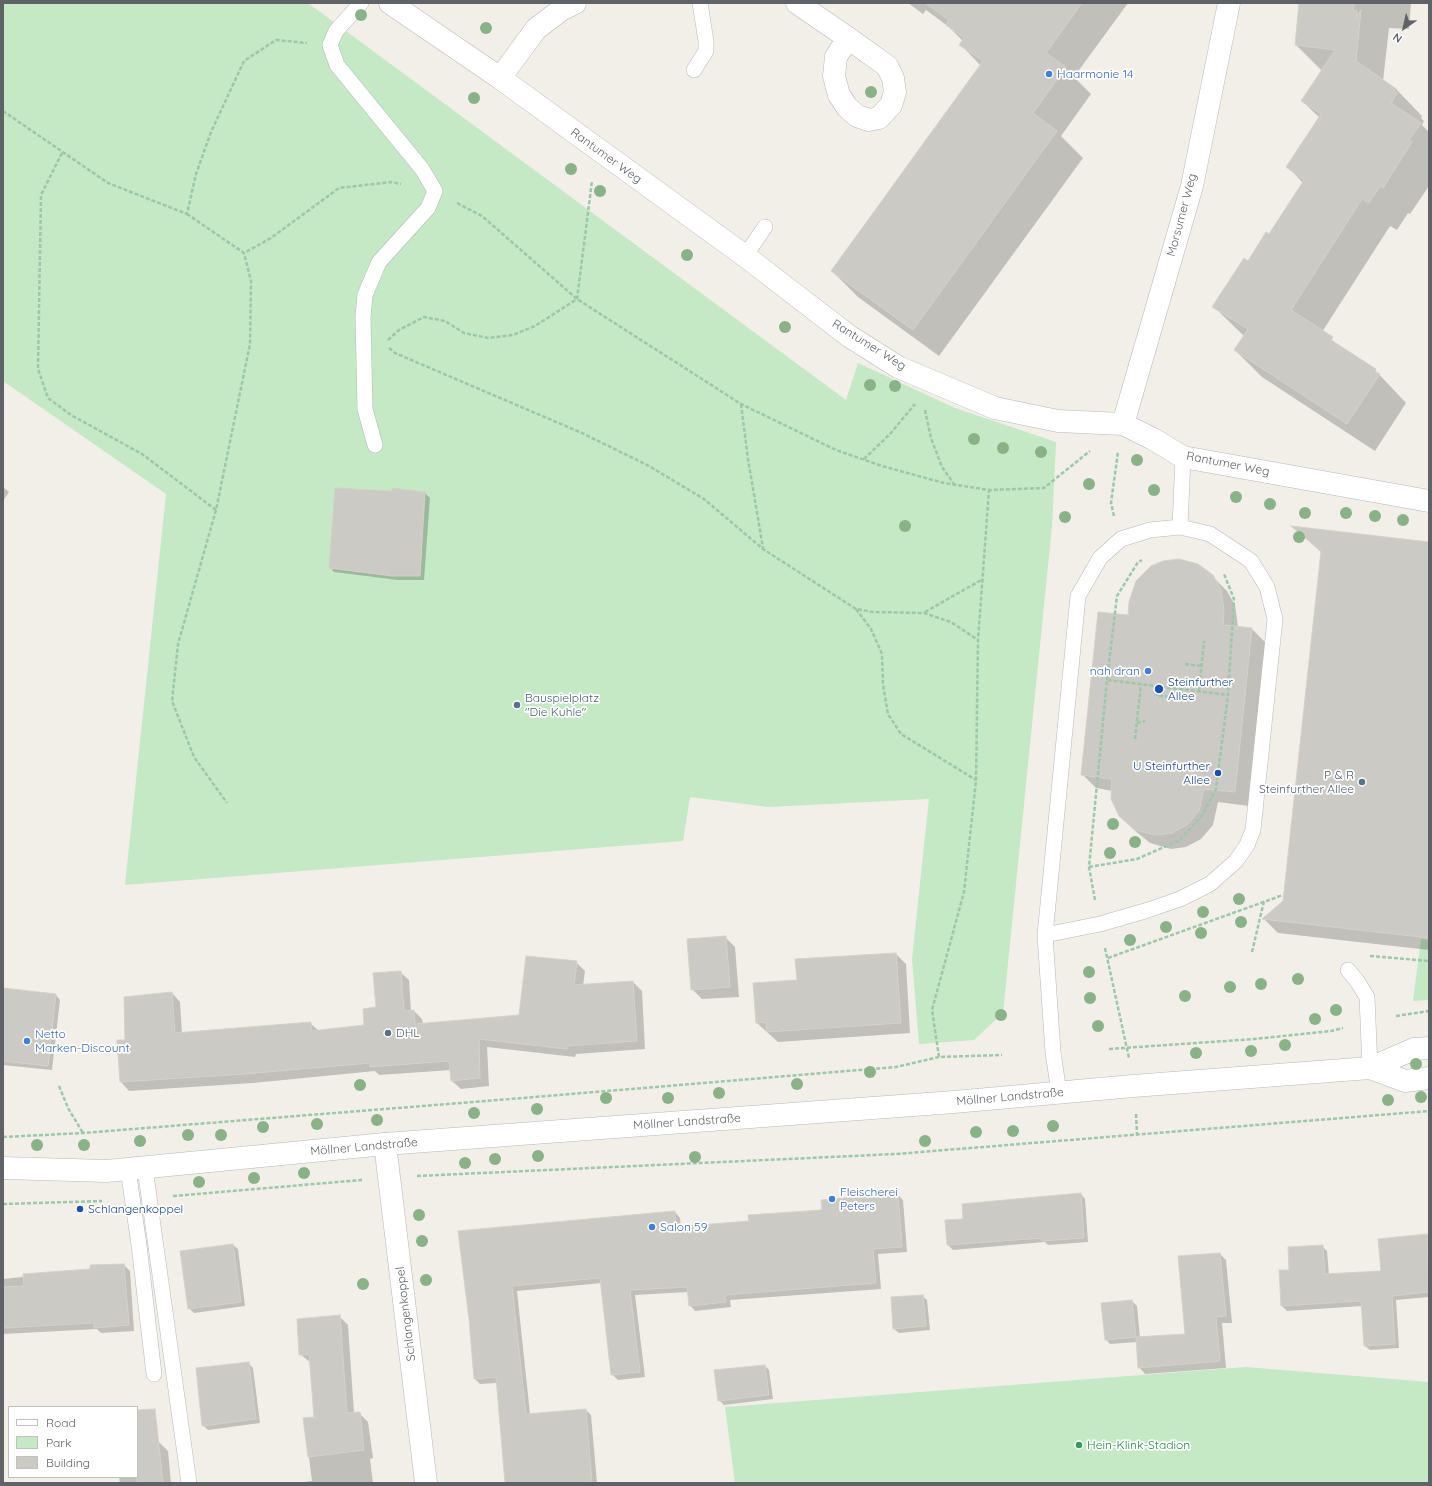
<!DOCTYPE html>
<html>
<head>
<meta charset="utf-8">
<style>
  body { margin:0 }
  #map { position:relative; width:1432px; height:1486px; overflow:hidden; background:#f1efe8; font-family:Quicksand,sans-serif }
  canvas { display:block }
  .frame { position:absolute; inset:0; border:4px solid #5f6368; pointer-events:none }
  .legend { position:absolute; left:8px; top:1406px; width:130px; height:72px; box-sizing:border-box; background:#fff; border:1px solid #bfc1c3; margin:0; padding:5px 7px; list-style:none; font-size:12px; color:#5f6368 }
  .legend li { display:flex; align-items:center; gap:8px; height:20px }
  .legend b { width:20px; border:1px solid #bfc1c3 }
  .north { position:absolute; left:1384px; top:8px; width:40px; height:40px; -webkit-text-stroke:3px #fff; paint-order:stroke; rotate:214deg; font-size:11px; font-weight:700; line-height:16px; text-align:center; color:#5f6368 }
  .north::after { content:''; display:block; margin:auto; width:14px; height:18px; background:#5f6368; clip-path:polygon(50% 0,100% 100%,50% 72%,0 100%) }
</style>
</head>
<body>
<div id="map">
<canvas width="1432" height="1486"></canvas>
<div class="frame"></div>
<ul class="legend">
<li><b style="height:5px;background:#fff"></b>Road</li>
<li><b style="height:11px;background:#c5e8c5"></b>Park</li>
<li><b style="height:11px;background:#cccac5"></b>Building</li>
</ul>
<div class="north">N</div>
</div>
<script>
const c = document.querySelector('canvas').getContext('2d');
c.lineJoin = 'round';
function paint(path, color) {
  c.fillStyle = color;
  c.fill(path, 'evenodd');
}
function toPath(rows) {
  const path = new Path2D();
  for (const r of rows) {
    path.moveTo(r[0], r[1]);
    for (let i = 2; i < r.length; i += 2) path.lineTo(r[i], r[i + 1]);
  }
  return path;
}
function trace(path, color, width, dash) {
  c.strokeStyle = color;
  c.lineWidth = width;
  c.lineCap = dash ? 'butt' : 'round';
  c.setLineDash(dash || []);
  c.stroke(path);
}
function drawText(font, color, halo, rows, align = 'center') {
  c.font = font + ' Quicksand,sans-serif';
  c.lineWidth = 3.5;
  c.setLineDash([]);
  c.textBaseline = 'middle';
  c.strokeStyle = halo;
  c.fillStyle = color;
  for (const [text, x, y, turn = 0] of rows) {
    c.save();
    c.translate(x, y);
    c.rotate((+turn || 0) * Math.PI / 180);
    c.textAlign = isNaN(turn) ? turn : align;
    if (halo) c.strokeText(text, 0, 0);
    c.fillText(text, 0, 0);
    c.restore();
  }
}
const green = toPath([
  [3,3,308,3,846,400,858,363,955,408,1056,442,1052,526,1003,1013,974,1040,919,1044,912,959,929,799,768,807,690,797,683,841,125,885,166,494,3,381],
  [1421,939,1429,940,1429,1000,1413,1001],
  [1246,1367,1429,1382,1429,1483,735,1483,725,1407]
]);
const shadow = toPath([
  [908,3,1128,3,1074,77,1091,94,1061,136,1083,158,939,356,858,297,832,271,981,66,961,45,963,41,949,27,926,10,923,14],
  [1300,3,1411,3,1409,29,1389,28,1383,81,1395,88,1422,116,1421,118,1424,121,1422,125,1429,132,1429,186,1410,214,1408,213,1397,230,1390,226,1322,332,1342,348,1375,370,1406,403,1375,451,1262,377,1235,350,1244,336,1214,307,1269,236,1303,183,1288,167,1320,118,1302,101,1322,71,1296,45],
  [3,487,9,492,3,501],
  [425,493,430,498,424,580,398,580,334,572,330,567],
  [1294,528,1429,543,1429,950,1278,933,1264,919,1284,901,1322,553],
  [1212,576,1227,591,1235,605,1238,627,1252,629,1266,643,1249,806,1218,802,1213,825,1201,839,1186,847,1171,849,1150,843,1134,830,1120,816,1113,791,1096,788,1082,774,1129,616],
  [725,937,735,947,739,997,702,999,692,989],
  [896,954,906,964,910,1033,778,1042,757,1023,798,981],
  [576,962,585,971,583,986,633,982,642,991,645,1049,576,1054,575,1057,487,1047,489,1086,461,1089,452,1081,451,1070,379,1075,375,1071,253,1083,129,1091,121,1082,118,1041,126,1040,172,993,180,1002,182,1034,310,1023,319,1031,365,1026,400,972,409,980,411,1011,414,1011,422,1019,423,1024,520,1016],
  [3,989,56,995,60,1000,52,1070,3,1065],
  [897,1194,903,1200,907,1252,878,1254,881,1289,730,1300,731,1307,695,1311,690,1305,688,1292,635,1295,645,1377,618,1380,612,1374,602,1283,517,1291,530,1414,586,1410,591,1415,597,1483,506,1483,497,1383,480,1384,475,1379,470,1319,459,1232,675,1212,680,1218,681,1228,750,1222,823,1210],
  [1081,1194,1085,1199,1088,1242,1048,1245,1045,1242,953,1250,948,1245,946,1221,964,1220],
  [1427,1235,1429,1237,1429,1297,1396,1300,1399,1348,1370,1350,1365,1346,1362,1306,1287,1311,1282,1306,1280,1271,1291,1270,1322,1246,1327,1251,1329,1275,1382,1272,1379,1240],
  [233,1245,238,1249,245,1306,194,1313,189,1308],
  [1220,1254,1226,1260,1232,1323,1222,1323,1226,1368,1145,1374,1139,1367,1137,1342,1110,1344,1106,1340,1132,1301,1137,1306,1140,1338,1186,1335],
  [124,1265,130,1271,134,1331,101,1333,97,1329,3,1334,3,1279,91,1270,91,1266],
  [922,1296,927,1300,930,1330,899,1333,894,1329],
  [339,1316,348,1325,354,1413,359,1413,368,1422,373,1458,370,1459,373,1483,295,1483,312,1481,304,1419,315,1418,311,1363,300,1354],
  [248,1363,253,1368,260,1423,208,1430,203,1425],
  [765,1366,769,1370,773,1399,724,1405,719,1400],
  [158,1441,168,1451,171,1483,120,1483,119,1477,137,1477,137,1444]
]);
const building = toPath([
  [925,3,1082,3,1046,53,1066,67,1033,113,1057,131,913,330,831,271,983,61,959,45,964,38,946,25,949,20,925,3],
  [1299,3,1354,3,1353,11,1357,11,1356,18,1361,10,1356,61,1395,88,1394,90,1397,93,1391,103,1421,123,1409,140,1412,142,1383,188,1380,186,1369,203,1362,199,1291,310,1333,337,1331,340,1376,369,1375,372,1380,374,1347,424,1234,350,1248,329,1212,307,1244,258,1248,261,1266,232,1269,234,1304,180,1286,167,1321,114,1301,101,1335,50,1295,45,1299,3],
  [335,488,392,491,392,488,425,492,420,576,392,576,329,568,335,488],
  [1291,526,1429,542,1429,938,1262,919,1283,901,1321,551,1291,526],
  [1179,559,1198,564,1213,575,1221,590,1224,611,1223,625,1252,628,1235,792,1204,789,1199,811,1187,825,1172,833,1156,835,1135,830,1119,816,1111,799,1112,779,1081,775,1098,612,1128,615,1129,602,1136,581,1151,566,1163,561,1179,559],
  [726,936,730,987,691,990,687,939,726,936],
  [896,953,901,1023,767,1032,766,1022,756,1023,753,983,797,980,795,959,896,953],
  [526,956,577,961,574,985,633,981,637,1041,568,1046,567,1049,479,1039,480,1078,451,1081,449,1061,370,1067,370,1063,244,1074,120,1082,117,1040,125,1040,124,997,172,992,175,1033,311,1022,311,1031,364,1025,363,1009,376,1007,373,973,401,971,404,1011,414,1010,415,1024,519,1015,526,956],
  [3,988,56,994,48,1066,3,1061,3,988],
  [898,1193,902,1247,873,1249,876,1283,725,1295,726,1302,689,1306,687,1287,630,1290,640,1372,611,1375,600,1278,512,1286,526,1414,586,1409,592,1483,505,1483,496,1377,474,1379,469,1319,458,1231,675,1211,676,1227,749,1221,748,1215,822,1210,821,1200,898,1193],
  [1081,1193,1084,1238,1042,1241,1042,1238,947,1245,945,1220,963,1219,962,1204,1081,1193],
  [1427,1234,1429,1292,1392,1296,1395,1344,1364,1346,1361,1301,1281,1306,1279,1270,1289,1270,1288,1247,1323,1245,1325,1274,1381,1271,1378,1239,1427,1234],
  [233,1244,241,1302,188,1309,180,1251,233,1244],
  [1220,1253,1226,1316,1216,1317,1220,1361,1138,1368,1136,1337,1185,1334,1178,1256,1220,1253],
  [124,1264,129,1325,94,1328,94,1323,3,1328,3,1287,24,1286,23,1274,90,1269,90,1265,124,1264],
  [923,1295,926,1326,893,1329,891,1297,923,1295],
  [1132,1300,1136,1337,1105,1340,1101,1303,1132,1300],
  [340,1315,347,1413,360,1412,364,1450,308,1457,303,1418,314,1417,309,1354,299,1355,297,1319,340,1315],
  [249,1362,256,1419,202,1426,196,1368,249,1362],
  [765,1365,769,1395,718,1401,714,1370,765,1365],
  [155,1409,163,1483,137,1483,137,1410,155,1409]
]);
const path = toPath([
  [3,111,108,183,187,214,196,174,211,132,244,61,276,40,307,43],
  [62,153,41,195,38,369,48,398,71,415,142,454,216,510,250,344,251,281,244,253],
  [457,203,482,216,577,299,741,404,836,450,882,466,944,483,989,490,1044,488,1090,451],
  [187,214,244,253,271,238,339,188,391,182,401,184],
  [388,340,399,330,424,317,445,321,464,333,488,338,513,335,535,326,577,299,592,181],
  [389,348,395,353,582,433,649,466,704,499,763,549,856,609,873,612,924,613,951,622,978,640],
  [741,404,748,459,763,548],
  [925,410,931,438,942,467,954,484],
  [864,459,890,434,915,404],
  [216,510,178,644,172,701,194,757,227,803],
  [1114,516,1111,503,1118,452],
  [856,609,871,629,882,654,883,685,888,714,901,734,976,780],
  [925,612,983,579],
  [1185,664,1202,666],
  [1107,680,1117,596,1138,562,1142,560],
  [1158,686,1157,696,1174,697],
  [1199,691,1204,641],
  [1137,723,1145,721],
  [1135,739,1141,684],
  [1089,867,1137,859,1180,840,1203,814,1216,789,1228,695,1234,599,1224,574],
  [1095,900,1089,867,1107,680,1228,695],
  [1105,948,1129,1058],
  [1252,952,1264,901],
  [1370,956,1429,961],
  [1108,958,1283,895],
  [1396,1016,1429,1011],
  [1109,1049,1254,1039,1331,1031,1343,1028],
  [939,1057,932,1010,964,892,976,780,978,640,989,490],
  [59,1086,68,1108,83,1133],
  [1136,1114,1137,1134],
  [3,1137,83,1133,498,1100,896,1067,939,1057,1002,1055],
  [417,1176,896,1154,1429,1111],
  [173,1196,362,1180],
  [3,1204,102,1201]
]);
const service = toPath([
  [361,3,336,31,330,45,337,65,422,169,435,191,428,208,379,262,365,295,363,317,365,409,375,445],
  [694,70,706,51,706,41,700,3],
  [745,256,765,227],
  [1180,527,1183,457],
  [1045,935,1100,924,1145,911,1180,899,1210,884,1236,861,1247,845,1253,830,1275,619,1267,587,1251,561,1210,534,1180,527,1150,530,1121,539,1100,558,1078,596,1045,935,1053,1052,1059,1093],
  [1348,970,1357,981,1367,997,1370,1068],
  [145,1168,189,1483],
  [128,1169,139,1245,154,1374]
]);
const minor = toPath([
  [390,3,500,78,745,256,849,336,898,367,995,408,1058,421,1123,424,1153,439,1183,457,1429,501],
  [797,3,848,38,887,66,893,78,895,92,891,105,879,118,869,120,857,116,847,107,839,95,834,76,836,57,848,38],
  [500,78,536,29,561,10,575,3],
  [1123,424,1192,186,1229,3],
  [385,1144,426,1483]
]);
const tertiary = toPath([
  [1370,1068,1405,1081,1429,1078],
  [3,1168,107,1171,385,1144,954,1102,1133,1086,1370,1068,1414,1049,1429,1048]
]);
const trees = [
  [361,15],
  [486,28],
  [871,92],
  [474,98],
  [571,169],
  [600,191],
  [687,255],
  [785,327],
  [870,385],
  [895,386],
  [974,439],
  [1003,448],
  [1041,452],
  [1137,460],
  [1089,484],
  [1154,490],
  [1236,497],
  [1270,504],
  [1305,513],
  [1346,513],
  [1375,516],
  [1065,517],
  [1403,520],
  [905,526],
  [1299,537],
  [1113,824],
  [1135,842],
  [1110,853],
  [1239,899],
  [1203,912],
  [1241,922],
  [1166,927],
  [1201,933],
  [1130,940],
  [1089,972],
  [1298,979],
  [1261,984],
  [1230,987],
  [1185,996],
  [1090,998],
  [1336,1010],
  [1001,1015],
  [1315,1019],
  [1098,1026],
  [1285,1045],
  [1251,1051],
  [1196,1053],
  [1416,1064],
  [870,1072],
  [797,1084],
  [360,1085],
  [719,1093],
  [1421,1097],
  [606,1098],
  [668,1098],
  [1388,1100],
  [537,1109],
  [474,1113],
  [377,1120],
  [317,1124],
  [1053,1126],
  [263,1127],
  [1013,1131],
  [976,1132],
  [188,1135],
  [221,1135],
  [140,1141],
  [925,1141],
  [37,1145],
  [84,1145],
  [538,1156],
  [695,1157],
  [495,1159],
  [465,1163],
  [304,1173],
  [254,1178],
  [199,1182],
  [419,1215],
  [422,1241],
  [426,1280],
  [363,1284]
];
const markers = [
  [1049,74,4,"#3f7fe0"],
  [1148,671,4,"#3f7fe0"],
  [1159,689,5,"#1a4fb4"],
  [517,705,4,"#5c6f8a"],
  [1218,773,4,"#1a4fb4"],
  [1362,782,4,"#5c6f8a"],
  [388,1033,4,"#5c6f8a"],
  [27,1041,4,"#3f7fe0"],
  [832,1199,4,"#3f7fe0"],
  [80,1209,4,"#1a4fb4"],
  [652,1227,4,"#3f7fe0"],
  [1079,1445,4,"#2e9e5b"]
];
const shopNames = [
  ["Haarmonie 14",1057,74],
  ["nah dran",1140,671,"right"],
  ["Netto",35,1034],
  ["Marken-Discount",35,1048],
  ["Fleischerei",840,1192],
  ["Peters",840,1206],
  ["Salon 59",660,1227]
];
const streetNames = [
  ["Rantumer Weg",606,156,36],
  ["Morsumer Weg",1182,215,-75],
  ["Rantumer Weg",869,345,32],
  ["Rantumer Weg",1228,464,11],
  ["Möllner Landstraße",1010,1097,-5],
  ["Möllner Landstraße",687,1122,-4],
  ["Möllner Landstraße",364,1147,-5],
  ["Schlangenkoppel",406,1314,-97]
];
const transitNames = [
  ["Steinfurther",1168,682],
  ["Allee",1168,696],
  ["U Steinfurther",1210,766,"right"],
  ["Allee",1210,780,"right"],
  ["Schlangenkoppel",88,1209]
];
const serviceNames = [
  ["Bauspielplatz",525,698],
  ["\"Die Kuhle\"",525,712],
  ["P & R",1354,775,"right"],
  ["Steinfurther Allee",1354,789,"right"],
  ["DHL",396,1033]
];
const leisureNames = [
  ["Hein-Klink-Stadion",1087,1445]
];
paint(green, '#c5e8c5');
paint(shadow, '#0003');
paint(building, '#cccac5');
trace(building, '#d6d1c6', 1);
trace(service, '#b5b8bc', 16);
trace(minor, '#b5b8bc', 23);
trace(tertiary, '#b5b8bc', 23);
trace(path, '#9cc7a9', 2.5, [4, 2]);
trace(service, '#fff', 15);
trace(minor, '#fff', 22);
trace(tertiary, '#fff', 22);
c.fillStyle = '#89b387';
for (const [x, y] of trees) {
  c.beginPath();
  c.arc(x, y, 6, 0, 2 * Math.PI);
  c.fill();
}
for (const [x, y, r, color] of markers) {
  const dot = new Path2D();
  dot.arc(x, y, r, 0, 2 * Math.PI);
  c.fillStyle = color;
  c.fill(dot);
  trace(dot, '#fff', 1.5);
}
drawText('12px', '#366cbe', '#fff', shopNames, 'left');
drawText('12px', '#5f6368', '#fff', streetNames);
drawText('12px', '#164399', '#fff', transitNames, 'left');
drawText('12px', '#4e5e75', '#fff', serviceNames, 'left');
drawText('12px', '#27864d', '#fff', leisureNames, 'left');
</script>
</body>
</html>
